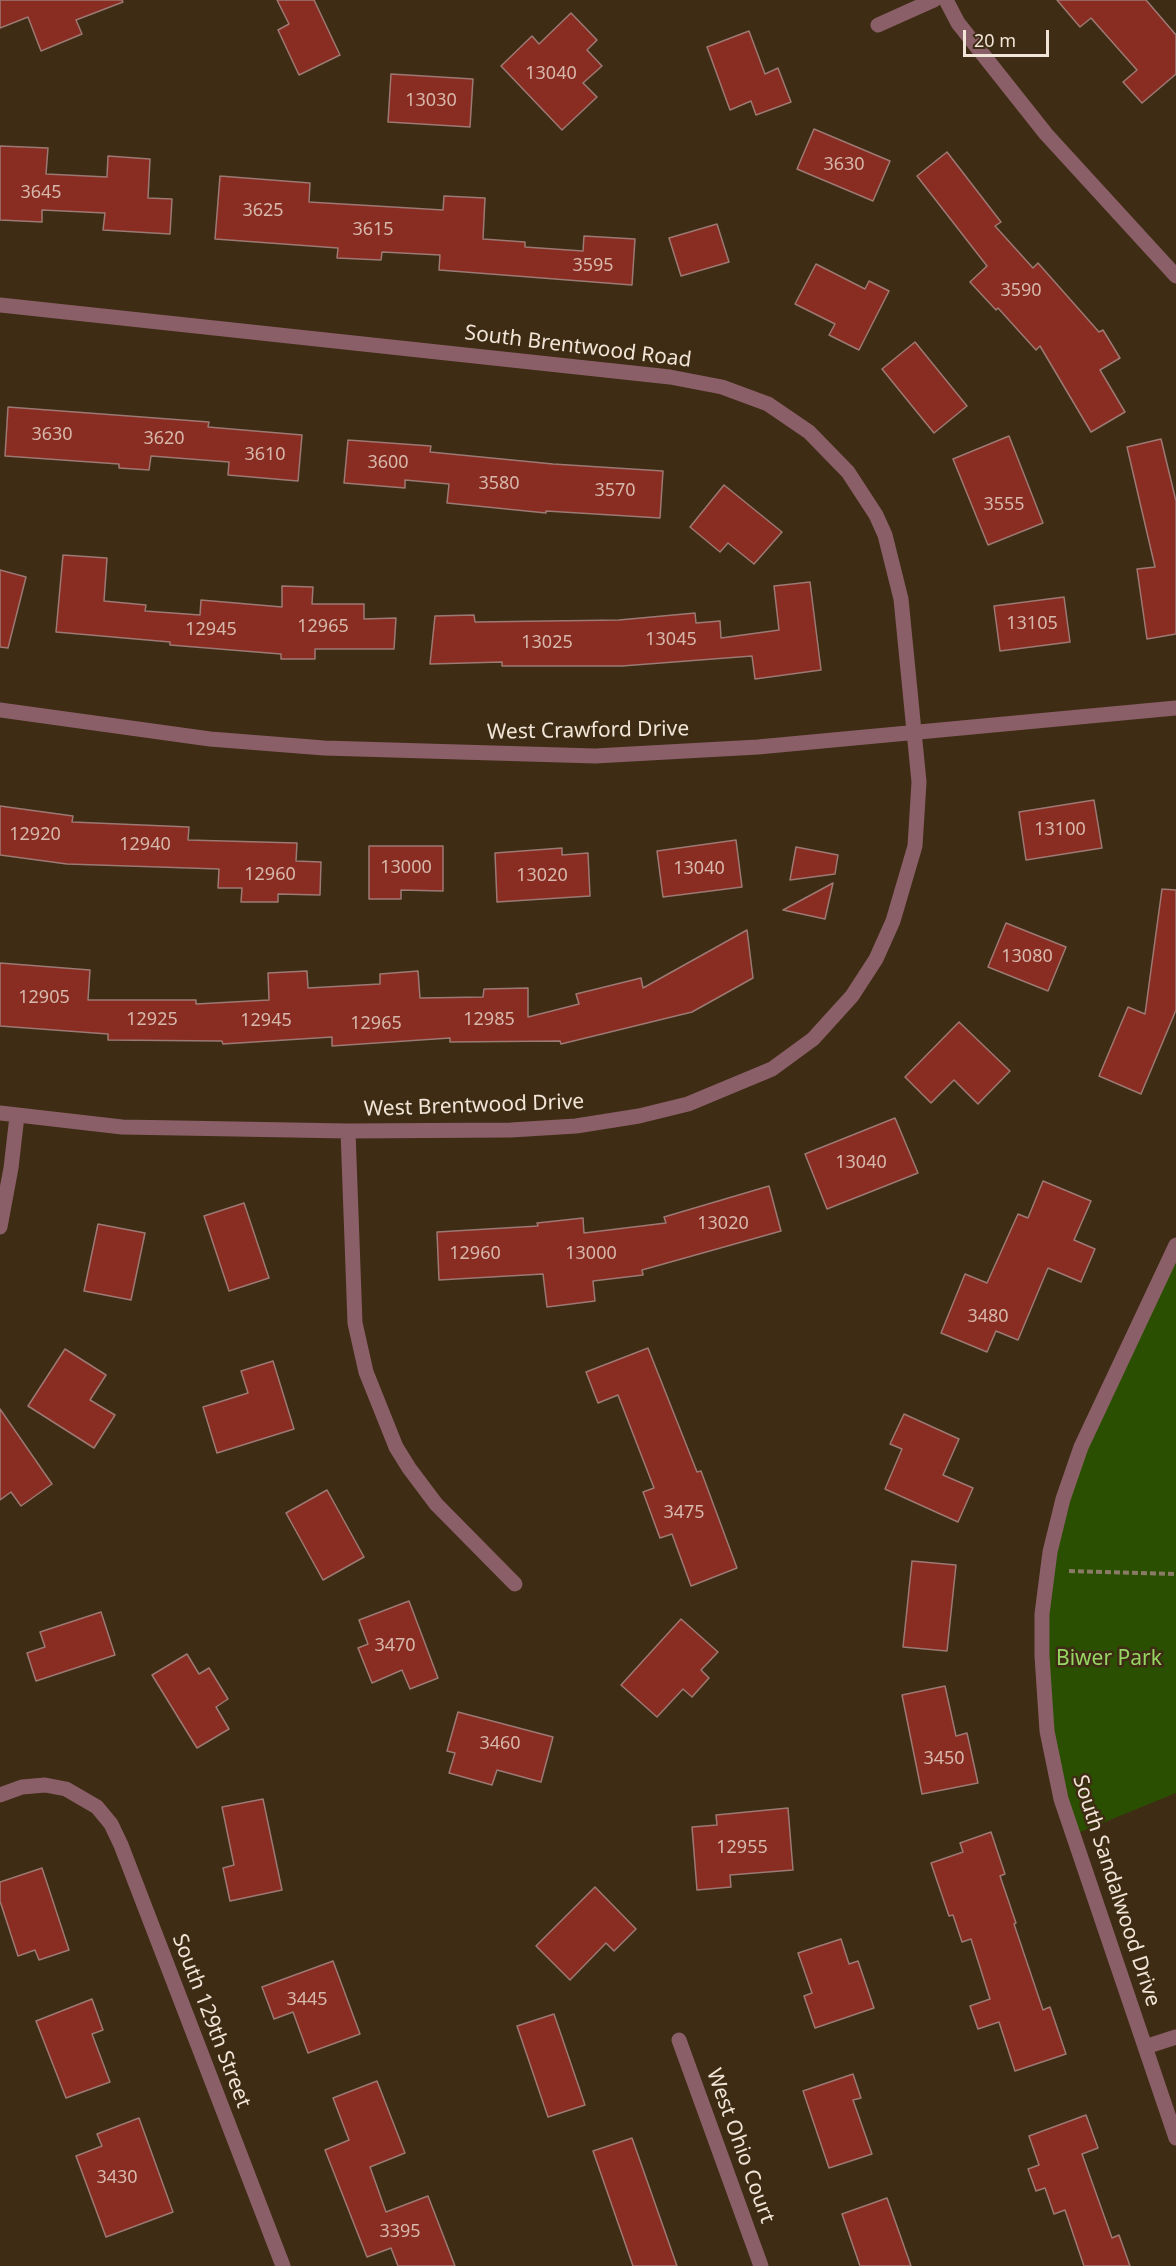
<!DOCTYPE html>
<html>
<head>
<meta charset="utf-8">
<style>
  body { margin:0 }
  #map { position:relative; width:1176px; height:2266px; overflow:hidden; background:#3e2c14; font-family:"Noto Sans",sans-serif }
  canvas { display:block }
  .scale { position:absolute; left:963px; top:30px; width:86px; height:27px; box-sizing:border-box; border:3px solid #f1e5d7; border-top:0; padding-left:8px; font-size:18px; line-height:21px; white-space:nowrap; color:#f1e5d7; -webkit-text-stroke:4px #3e2c14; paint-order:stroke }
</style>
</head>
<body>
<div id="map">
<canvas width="1176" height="2266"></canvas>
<div class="scale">20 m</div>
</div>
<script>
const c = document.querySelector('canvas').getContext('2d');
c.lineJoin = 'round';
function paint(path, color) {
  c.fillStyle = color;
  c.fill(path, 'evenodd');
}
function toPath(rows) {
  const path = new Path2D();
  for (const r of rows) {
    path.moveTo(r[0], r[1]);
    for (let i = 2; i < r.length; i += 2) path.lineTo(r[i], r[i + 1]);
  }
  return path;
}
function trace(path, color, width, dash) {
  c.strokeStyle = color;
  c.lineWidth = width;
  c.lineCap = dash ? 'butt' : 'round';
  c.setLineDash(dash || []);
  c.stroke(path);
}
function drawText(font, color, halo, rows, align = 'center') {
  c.font = font + ' "Noto Sans",sans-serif';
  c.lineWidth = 5;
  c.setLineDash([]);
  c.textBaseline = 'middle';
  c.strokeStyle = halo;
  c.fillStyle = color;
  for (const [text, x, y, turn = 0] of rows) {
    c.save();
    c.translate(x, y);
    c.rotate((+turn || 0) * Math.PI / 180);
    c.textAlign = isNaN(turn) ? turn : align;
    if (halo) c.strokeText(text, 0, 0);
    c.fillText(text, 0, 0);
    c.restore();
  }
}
const green = toPath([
  [1176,1242,1176,1793,1073,1835,1047,1731,1050,1552,1092,1423]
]);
const building = toPath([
  [0,0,122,0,123,2,76,20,82,34,41,51,28,17,0,28,0,0],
  [277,0,314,0,340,55,299,75,278,30,289,24,277,0],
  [1057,0,1146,0,1176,35,1176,74,1142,103,1123,82,1137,70,1091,18,1080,27,1057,0],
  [571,13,597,40,587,50,602,66,583,83,597,97,562,130,501,66,532,36,539,44,571,13],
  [749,31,765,74,778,68,791,102,756,115,751,101,730,110,707,47,749,31],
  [391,74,473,79,470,127,388,122,391,74],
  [814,129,890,161,873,201,797,169,814,129],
  [0,146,48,148,46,174,107,177,108,156,150,159,148,198,172,199,170,234,103,230,105,213,42,210,42,222,0,220,0,146],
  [947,152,1001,222,995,226,1033,268,1038,263,1099,332,1103,330,1120,358,1100,370,1125,412,1091,432,1040,346,1036,350,998,308,996,310,970,282,987,266,917,176,947,152],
  [220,176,310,183,309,202,443,210,444,196,485,198,483,239,525,242,525,247,583,251,584,236,635,239,632,285,439,270,440,255,382,252,381,260,337,258,338,248,215,239,220,176],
  [717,224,729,262,681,276,669,238,717,224],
  [816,264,865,289,869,281,889,291,859,350,829,335,835,324,795,304,816,264],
  [915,342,967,406,934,433,882,369,915,342],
  [8,407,209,422,208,427,302,435,298,481,228,475,229,462,151,456,149,470,119,468,119,464,5,456,8,407],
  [1009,436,1043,523,988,545,953,459,1009,436],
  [1161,439,1176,501,1176,634,1147,639,1137,569,1155,567,1127,447,1161,439],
  [348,440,431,446,430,452,553,464,663,471,660,518,546,511,546,513,447,503,449,484,405,480,405,488,344,483,348,440],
  [724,485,782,532,754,564,728,543,720,552,690,527,724,485],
  [63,555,107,558,104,601,146,605,145,611,200,615,201,600,282,607,282,586,313,587,312,604,364,604,364,619,396,618,394,649,315,649,315,659,281,659,281,654,170,645,170,642,56,632,63,555],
  [0,570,26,577,8,648,0,647,0,570],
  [810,582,821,670,755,679,752,656,622,666,502,666,502,662,430,664,435,616,474,615,475,622,619,620,695,613,696,623,720,621,721,638,779,630,774,586,810,582],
  [1064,597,1070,642,1000,651,994,606,1064,597],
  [1094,800,1102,848,1026,860,1019,812,1094,800],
  [0,806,73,816,72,822,189,827,188,840,297,843,296,861,321,862,320,895,278,894,278,902,241,902,242,888,218,888,219,869,67,864,0,855,0,806],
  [736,840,742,887,663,897,657,851,736,840],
  [369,846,443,846,443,891,401,890,401,899,369,899,369,846],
  [796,847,838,855,835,874,790,880,796,847],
  [562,848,562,855,588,853,590,896,497,902,495,853,562,848],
  [833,883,825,919,783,910,833,883],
  [1162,889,1176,890,1176,1010,1141,1094,1099,1076,1128,1007,1145,1014,1162,889],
  [1006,923,1066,947,1048,991,988,967,1006,923],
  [747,930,753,978,692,1012,561,1044,560,1041,450,1042,450,1038,332,1046,332,1037,223,1044,222,1041,108,1040,108,1034,0,1026,0,963,90,970,88,1000,196,1000,196,1004,269,1000,268,973,307,971,308,988,380,984,380,974,418,971,420,998,483,997,484,989,528,988,528,1017,579,1004,576,994,641,978,643,988,747,930],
  [959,1022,1010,1071,978,1104,954,1080,931,1103,905,1077,959,1022],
  [895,1118,918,1173,827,1209,805,1154,895,1118],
  [1043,1181,1091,1201,1074,1240,1095,1249,1081,1282,1048,1268,1018,1340,996,1331,987,1352,941,1333,965,1274,987,1283,1018,1214,1028,1218,1043,1181],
  [769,1186,781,1231,642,1270,643,1275,593,1281,595,1301,547,1307,543,1274,439,1280,437,1232,538,1226,537,1223,583,1218,584,1233,666,1223,664,1217,769,1186],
  [244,1203,269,1278,229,1291,204,1216,244,1203],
  [98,1224,145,1233,131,1300,84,1291,98,1224],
  [648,1348,697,1472,701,1471,737,1568,691,1586,672,1534,660,1538,643,1492,654,1488,618,1395,598,1403,586,1372,648,1348],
  [65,1349,106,1375,90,1400,115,1415,94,1448,28,1406,65,1349],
  [273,1361,294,1429,217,1453,203,1407,248,1393,241,1371,273,1361],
  [0,1409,52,1484,21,1506,11,1492,0,1500,0,1409],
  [904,1414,959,1439,943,1475,973,1488,958,1522,885,1489,902,1449,890,1444,904,1414],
  [327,1490,364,1557,323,1580,286,1513,327,1490],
  [912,1561,956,1565,947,1651,903,1647,912,1561],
  [409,1601,438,1678,410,1689,402,1670,372,1683,358,1648,368,1644,359,1620,409,1601],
  [101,1612,115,1655,36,1681,27,1653,45,1647,40,1632,101,1612],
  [681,1619,718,1652,701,1670,709,1678,692,1697,683,1689,657,1717,621,1685,681,1619],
  [187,1654,199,1674,209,1668,228,1699,216,1707,229,1729,197,1748,152,1675,187,1654],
  [945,1686,956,1736,967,1733,978,1783,922,1794,902,1695,945,1686],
  [458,1712,553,1737,541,1782,497,1770,492,1785,449,1773,455,1753,447,1751,458,1712],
  [263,1799,282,1890,230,1901,223,1868,234,1865,222,1807,263,1799],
  [788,1808,793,1870,730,1875,731,1887,697,1890,692,1827,717,1825,716,1815,788,1808],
  [991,1832,1005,1874,1000,1876,1016,1923,1014,1924,1043,2010,1050,2007,1066,2054,1015,2071,999,2022,978,2029,970,2006,990,1999,971,1939,962,1942,953,1915,949,1916,931,1863,963,1852,960,1843,991,1832],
  [42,1868,69,1950,39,1960,35,1950,18,1956,0,1901,0,1882,42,1868],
  [595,1887,636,1929,614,1951,606,1943,570,1980,536,1946,595,1887],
  [841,1939,849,1964,858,1961,874,2008,815,2028,804,1996,812,1993,798,1953,841,1939],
  [333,1961,360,2034,308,2053,293,2012,274,2019,262,1987,333,1961],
  [92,1999,103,2030,92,2034,110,2082,66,2098,36,2021,92,1999],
  [554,2014,585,2105,548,2117,517,2026,554,2014],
  [853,2074,861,2098,853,2100,872,2154,829,2168,803,2091,853,2074],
  [377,2081,405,2153,370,2167,386,2212,428,2196,455,2266,398,2266,391,2248,367,2257,325,2150,349,2140,333,2098,377,2081],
  [1086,2115,1098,2148,1082,2154,1112,2238,1119,2235,1130,2266,1084,2266,1065,2210,1054,2214,1045,2188,1036,2191,1028,2169,1039,2165,1029,2136,1086,2115],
  [139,2118,173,2212,106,2237,76,2156,102,2146,97,2134,139,2118],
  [632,2138,677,2266,633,2266,593,2151,632,2138],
  [887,2198,911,2266,860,2266,842,2214,887,2198]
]);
const path = toPath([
  [1069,1571,1176,1574]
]);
const minor = toPath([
  [946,0,958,23,1046,134,1176,276],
  [878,25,934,0],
  [0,305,670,377,722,387,768,404,809,432,848,472,876,515,885,535,901,599,919,782,915,846,893,921,876,959,852,996,813,1039,772,1069,688,1104,639,1116,576,1126,511,1130,348,1131,122,1127,0,1113],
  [0,710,210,739,324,748,595,756,758,747,1176,708],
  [348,1131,355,1323,366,1372,396,1447,409,1468,436,1504,515,1584],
  [0,1227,11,1168,17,1116],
  [1176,1245,1081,1447,1063,1499,1050,1552,1042,1614,1042,1656,1047,1731,1061,1799,1176,2138],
  [0,1795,22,1787,45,1785,66,1789,97,1807,111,1824,121,1845,283,2266],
  [679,2040,761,2266],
  [1145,2047,1176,2037]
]);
const numberNames = [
  ["13040",551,74],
  ["13030",431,101],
  ["3630",844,165],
  ["3645",41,193],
  ["3625",263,211],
  ["3615",373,230],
  ["3595",593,266],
  ["3590",1021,291],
  ["3630",52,435],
  ["3620",164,439],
  ["3610",265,455],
  ["3600",388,463],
  ["3580",499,484],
  ["3570",615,491],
  ["3555",1004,505],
  ["13105",1032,624],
  ["12965",323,627],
  ["12945",211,630],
  ["13045",671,640],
  ["13025",547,643],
  ["13100",1060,830],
  ["12920",35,835],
  ["12940",145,845],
  ["13000",406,868],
  ["13040",699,869],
  ["12960",270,875],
  ["13020",542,876],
  ["13080",1027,957],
  ["12905",44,998],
  ["12925",152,1020],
  ["12985",489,1020],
  ["12945",266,1021],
  ["12965",376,1024],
  ["13040",861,1163],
  ["13020",723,1224],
  ["12960",475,1254],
  ["13000",591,1254],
  ["3480",988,1317],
  ["3475",684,1513],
  ["3470",395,1646],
  ["3460",500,1744],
  ["3450",944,1759],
  ["12955",742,1848],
  ["3445",307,2000],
  ["3430",117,2178],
  ["3395",400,2232]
];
const streetNames = [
  ["South Brentwood Road",578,347,7],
  ["West Crawford Drive",588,731,-1],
  ["West Brentwood Drive",474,1106,-2],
  ["South Sandalwood Drive",1116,1891,72],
  ["South 129th Street",211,2021,69],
  ["West Ohio Court",740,2146,70]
];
const parkNames = [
  ["Biwer Park",1109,1659]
];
paint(green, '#2b4f00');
paint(building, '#892d23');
trace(building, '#9d7973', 1.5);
trace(path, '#8a7b67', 4, [6, 3]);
trace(minor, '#8a5f67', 15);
drawText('18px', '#d7b7aa', null, numberNames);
drawText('21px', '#f1e5d7', '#3e2c14', streetNames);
drawText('21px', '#97d564', '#3e2c14', parkNames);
</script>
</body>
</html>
